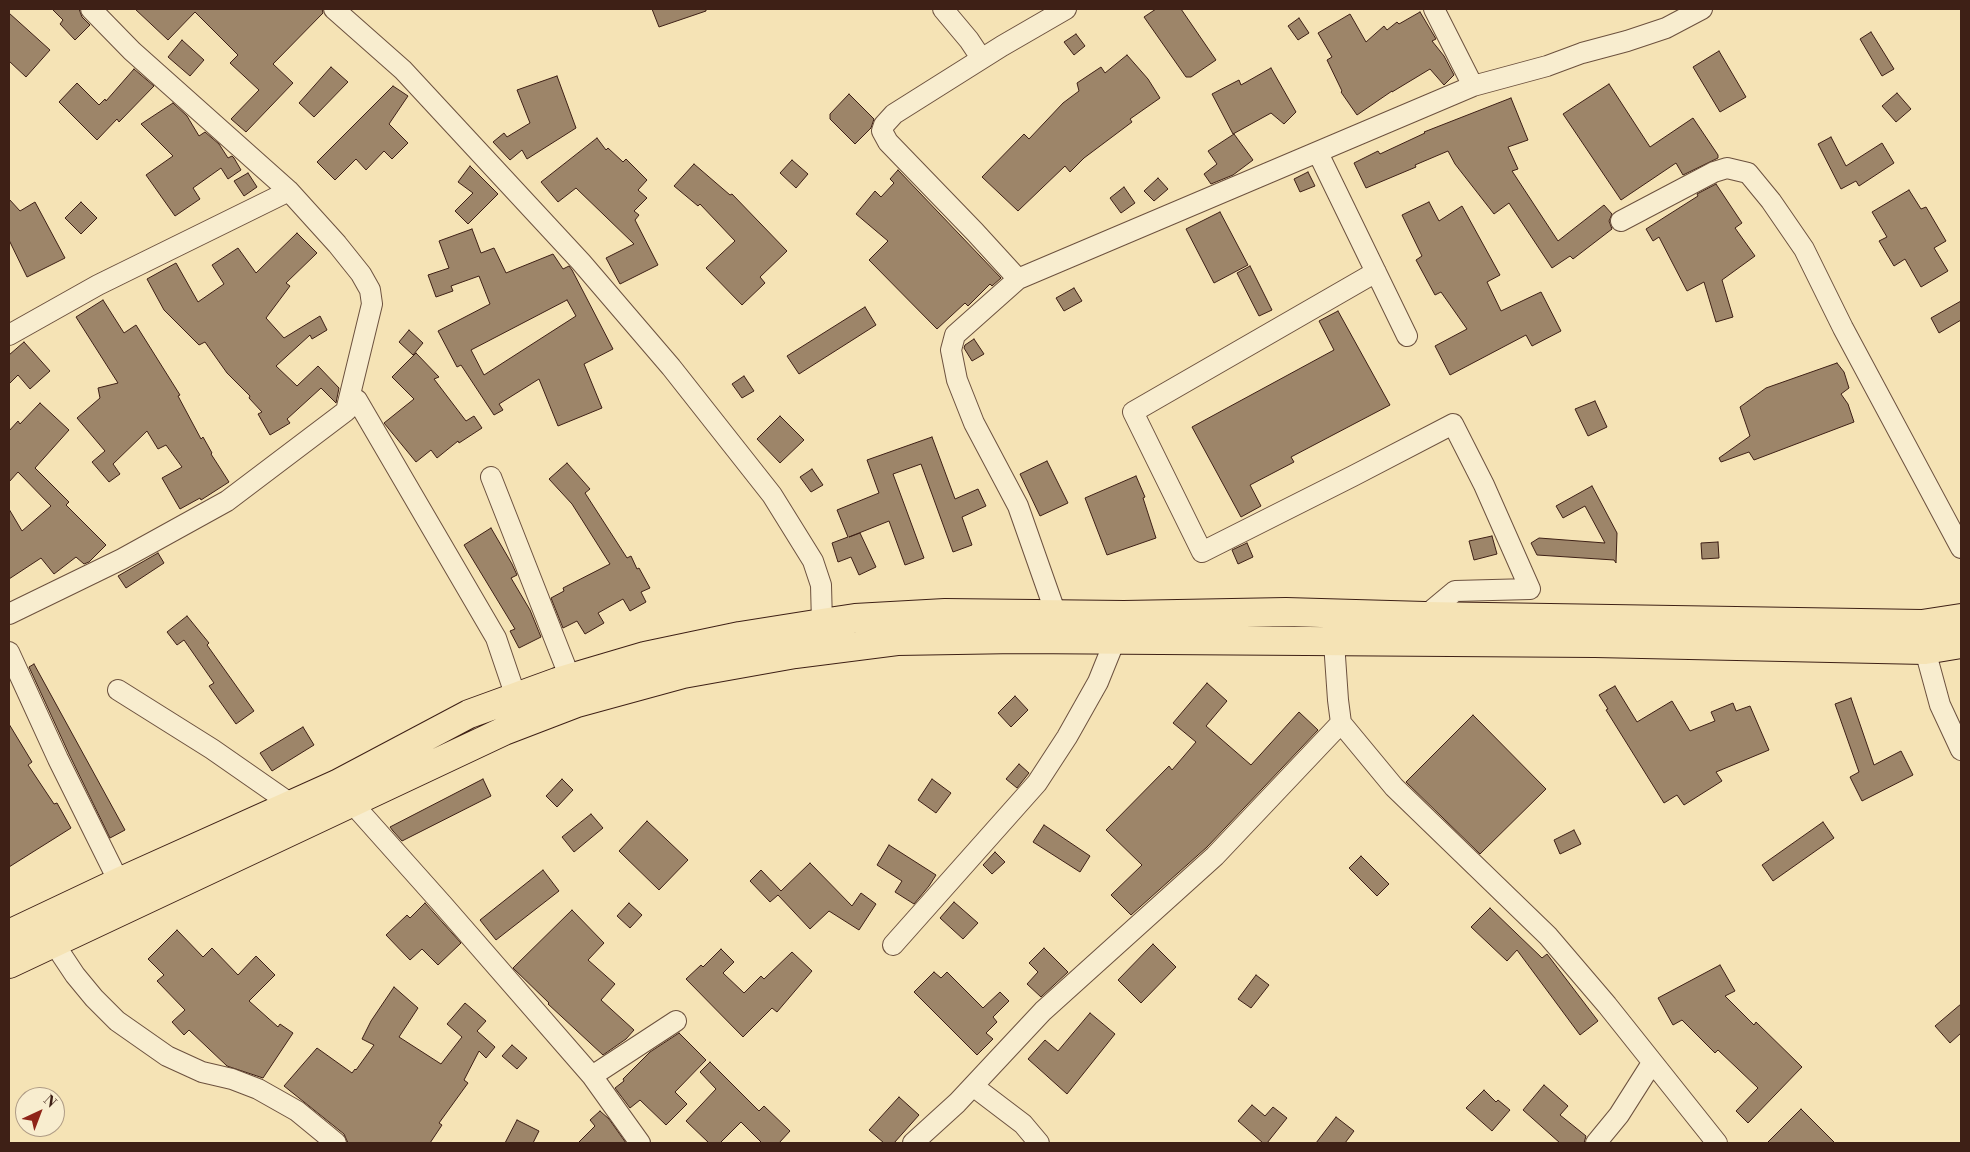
<!DOCTYPE html>
<html>
<head>
<meta charset="utf-8">
<style>
  body { margin:0 }
  #map { position:relative; width:1970px; height:1152px; overflow:hidden; background:#f5e3b5; font-family:"Libre Bodoni",serif }
  canvas { display:block }
  .frame { position:absolute; inset:0; border:10px solid #3e2016; pointer-events:none }
  .north { position:absolute; left:15px; top:1087px; width:50px; height:50px; box-sizing:border-box; background:#f8edcf; border:1px solid #ae9b85; border-radius:50%; rotate:43deg; font-size:14px; font-weight:700; line-height:20px; text-align:center; color:#3e2016 }
  .north::after { content:''; display:block; margin:auto; width:18px; height:22px; background:#8f2418; clip-path:polygon(50% 0,100% 100%,50% 72%,0 100%) }
</style>
</head>
<body>
<div id="map">
<canvas width="1970" height="1152"></canvas>
<div class="frame"></div>
<div class="north">N</div>
</div>
<script>
const c = document.querySelector('canvas').getContext('2d');
c.lineJoin = 'round';
function paint(path, color) {
  c.fillStyle = color;
  c.fill(path, 'evenodd');
}
function toPath(rows) {
  const path = new Path2D();
  for (const r of rows) {
    path.moveTo(r[0], r[1]);
    for (let i = 2; i < r.length; i += 2) path.lineTo(r[i], r[i + 1]);
  }
  return path;
}
function trace(path, color, width, dash) {
  c.strokeStyle = color;
  c.lineWidth = width;
  c.lineCap = dash ? 'butt' : 'round';
  c.setLineDash(dash || []);
  c.stroke(path);
}
const building = toPath([
  [52,9,79,9,82,17,90,25,75,40,60,24,63,20,52,9],
  [135,9,322,9,323,13,273,64,293,83,246,132,231,119,259,90,230,63,238,55,195,12,168,40,135,9],
  [652,9,706,9,706,11,659,27,652,9],
  [1156,9,1181,9,1216,60,1191,77,1186,77,1144,17,1156,9],
  [1420,12,1436,39,1432,41,1444,56,1454,75,1444,85,1430,69,1392,92,1392,91,1357,115,1341,92,1342,91,1327,60,1332,57,1318,33,1350,14,1366,42,1384,26,1387,30,1397,22,1399,24,1420,12],
  [9,13,50,50,26,77,9,61,9,13],
  [1299,18,1309,33,1298,40,1288,26,1299,18],
  [1871,32,1894,69,1882,76,1860,39,1871,32],
  [1076,34,1085,46,1074,55,1064,42,1076,34],
  [182,40,204,60,190,76,168,57,182,40],
  [1719,51,1746,97,1720,112,1693,67,1719,51],
  [1127,55,1148,79,1160,98,1130,119,1132,122,1084,158,1070,172,1065,166,1018,211,982,177,1024,134,1029,139,1063,103,1079,91,1077,83,1101,67,1105,73,1127,55],
  [331,67,348,82,314,117,299,103,331,67],
  [1271,68,1296,112,1284,124,1271,113,1233,134,1212,94,1239,80,1241,85,1271,68],
  [134,69,154,86,119,122,117,119,97,140,59,102,77,83,99,105,105,99,106,101,134,69],
  [557,76,576,128,527,159,522,150,510,160,493,142,504,133,507,137,530,123,517,90,557,76],
  [1609,84,1650,147,1693,118,1718,155,1718,158,1683,175,1676,163,1621,200,1563,114,1609,84],
  [393,86,408,96,389,124,408,143,392,159,384,151,366,170,356,159,335,180,317,162,393,86],
  [1897,93,1911,109,1896,122,1882,106,1897,93],
  [849,94,874,119,871,128,855,144,830,119,830,114,849,94],
  [1511,98,1528,140,1508,147,1518,169,1512,171,1558,241,1604,205,1612,214,1609,221,1612,229,1573,259,1570,256,1552,268,1509,203,1494,214,1455,164,1448,151,1415,165,1416,167,1366,188,1354,163,1378,151,1380,154,1425,133,1424,132,1511,98],
  [173,103,187,116,199,136,205,132,219,144,228,158,232,156,234,158,241,170,228,179,221,168,193,188,200,199,175,216,146,175,173,156,141,124,173,103],
  [1234,134,1253,160,1233,175,1211,184,1204,174,1217,164,1208,151,1234,134],
  [1831,137,1846,166,1882,143,1894,163,1859,186,1856,181,1841,189,1818,144,1831,137],
  [597,138,606,150,608,148,623,162,626,159,647,180,638,190,647,198,634,211,639,215,635,220,658,265,620,284,606,258,634,244,576,188,558,202,541,182,597,138],
  [792,160,808,174,796,188,780,173,792,160],
  [694,164,730,195,732,194,787,251,760,277,765,283,742,305,706,268,735,241,700,204,698,206,674,186,694,164],
  [470,166,498,194,468,224,455,211,473,193,458,182,470,166],
  [898,170,1001,278,992,286,990,284,968,306,965,303,937,329,869,260,888,241,856,214,875,191,881,197,894,183,890,179,898,170],
  [1308,172,1315,186,1300,192,1294,179,1308,172],
  [248,173,257,187,244,196,234,181,248,173],
  [1158,178,1168,189,1154,201,1144,191,1158,178],
  [1716,184,1742,223,1735,228,1755,256,1722,280,1733,317,1716,322,1704,282,1687,291,1659,237,1653,241,1646,229,1698,196,1697,194,1716,184],
  [1124,187,1135,203,1121,213,1110,198,1124,187],
  [1909,190,1921,209,1926,207,1946,241,1934,248,1948,271,1921,287,1905,259,1894,266,1879,241,1887,237,1872,212,1909,190],
  [9,199,20,211,35,202,65,258,27,277,9,240,9,199],
  [81,202,97,218,81,234,65,218,81,202],
  [1429,202,1439,221,1462,206,1500,275,1487,282,1501,311,1541,292,1561,331,1532,346,1526,335,1450,375,1435,346,1467,329,1441,292,1435,295,1416,260,1422,256,1402,215,1429,202],
  [1220,212,1248,265,1214,283,1186,229,1220,212],
  [472,229,481,253,494,248,506,273,553,254,563,269,569,266,572,270,613,349,584,364,602,408,558,426,539,379,499,404,503,410,494,415,461,365,457,367,438,331,490,304,479,276,451,286,453,291,436,297,428,275,449,268,439,241,472,229],
  [567,300,576,316,484,375,471,350,567,300],
  [297,233,317,253,286,283,290,286,266,318,284,338,320,316,327,330,312,339,310,335,276,366,297,386,318,366,339,388,336,403,321,388,287,419,290,423,270,435,258,414,262,412,249,398,250,396,227,373,205,342,199,345,164,310,147,279,176,263,198,302,224,284,212,265,238,248,256,273,297,233],
  [1250,266,1272,310,1259,316,1237,273,1250,266],
  [1074,288,1082,301,1064,311,1056,298,1074,288],
  [103,300,124,333,136,325,180,395,178,396,201,439,203,437,212,453,211,454,229,482,201,500,200,498,180,509,162,478,182,467,166,445,158,449,147,431,113,464,120,474,109,482,92,462,105,451,77,418,100,398,98,388,118,383,76,317,103,300],
  [1961,301,1961,320,1939,333,1931,318,1961,301],
  [865,307,876,325,799,374,787,356,865,307],
  [1338,311,1390,405,1291,457,1294,462,1250,485,1261,506,1241,517,1192,427,1334,350,1319,321,1338,311],
  [409,330,423,343,413,355,399,342,409,330],
  [974,339,984,354,972,361,964,348,965,345,974,339],
  [24,342,50,371,30,389,18,375,9,384,9,355,24,342],
  [416,353,439,377,434,379,466,421,474,416,482,428,459,443,458,441,437,458,431,450,416,462,384,423,414,399,392,377,416,353],
  [1837,363,1844,372,1849,388,1841,394,1848,404,1854,422,1754,460,1749,452,1721,462,1719,458,1750,436,1740,407,1766,388,1837,363],
  [744,376,754,391,742,398,732,384,744,376],
  [1595,401,1607,427,1588,436,1575,409,1595,401],
  [40,403,69,430,35,468,69,502,66,505,106,545,89,562,84,564,76,557,54,574,41,558,9,579,9,509,22,531,51,506,18,472,9,482,9,431,18,421,20,424,40,403],
  [780,416,804,440,780,463,757,439,780,416],
  [932,437,955,499,978,489,986,506,962,517,972,545,953,552,921,464,893,474,924,558,905,565,889,521,849,537,860,533,876,567,859,575,851,557,838,562,832,543,848,537,837,510,879,493,867,460,932,437],
  [1047,461,1068,503,1040,516,1020,474,1047,461],
  [567,463,590,489,585,493,627,558,631,556,637,569,639,568,650,588,641,592,646,602,630,611,623,599,598,613,604,623,585,634,577,621,563,628,551,598,564,591,563,588,610,564,572,504,549,479,567,463],
  [812,469,823,485,811,492,800,477,812,469],
  [1136,476,1145,497,1143,498,1156,538,1107,555,1085,498,1136,476],
  [1592,486,1617,533,1616,563,1614,560,1537,555,1531,543,1539,538,1605,543,1585,506,1563,518,1556,506,1592,486],
  [491,528,512,564,517,575,511,578,530,610,541,637,519,648,510,631,515,629,464,545,491,528],
  [1492,536,1497,554,1474,560,1469,541,1492,536],
  [1718,542,1719,558,1702,559,1701,543,1718,542],
  [1247,543,1253,557,1238,564,1232,550,1247,543],
  [158,553,164,563,126,588,118,576,158,553],
  [187,616,209,643,207,645,254,711,236,724,209,686,214,683,184,640,177,645,167,632,187,616],
  [34,664,125,830,110,838,69,754,29,667,34,664],
  [1207,683,1227,701,1206,726,1251,765,1299,712,1318,730,1207,847,1131,915,1111,895,1142,865,1106,830,1169,766,1172,770,1196,742,1173,723,1207,683],
  [1615,686,1637,722,1672,701,1690,731,1715,721,1711,712,1733,703,1736,711,1750,706,1769,750,1716,772,1722,781,1684,805,1677,795,1664,803,1606,710,1608,709,1599,695,1615,686],
  [1015,696,1028,710,1011,727,998,713,1015,696],
  [1851,698,1874,765,1901,751,1913,775,1862,801,1850,777,1859,772,1835,704,1851,698],
  [1473,715,1546,789,1480,854,1406,782,1473,715],
  [9,724,32,762,28,765,54,804,57,803,71,828,9,867,9,724],
  [303,727,314,745,272,771,260,753,303,727],
  [1019,764,1029,773,1017,788,1006,779,1019,764],
  [483,779,491,796,402,841,393,831,390,827,483,779],
  [562,779,573,790,557,807,546,796,562,779],
  [932,779,951,793,936,813,918,800,932,779],
  [591,814,603,828,574,852,562,837,591,814],
  [647,821,688,860,659,890,619,851,647,821],
  [1823,822,1834,838,1773,881,1762,865,1823,822],
  [1044,825,1090,856,1080,872,1033,842,1044,825],
  [1574,830,1581,844,1560,854,1554,840,1574,830],
  [889,845,936,875,929,886,914,904,895,892,902,881,877,865,889,845],
  [995,852,1005,862,992,874,983,865,995,852],
  [1361,856,1389,884,1377,896,1349,868,1361,856],
  [810,863,852,906,861,893,876,904,859,930,829,911,810,929,778,895,770,902,750,881,761,870,781,891,810,863],
  [543,870,559,891,496,940,480,920,543,870],
  [954,902,978,923,963,939,940,918,954,902],
  [425,903,461,943,438,965,422,949,410,960,386,935,407,915,410,918,425,903],
  [629,903,642,915,630,928,617,916,629,903],
  [1490,908,1542,958,1547,954,1598,1021,1580,1035,1517,950,1507,961,1471,927,1490,908],
  [572,910,604,943,588,960,615,984,601,1000,634,1030,626,1039,603,1055,548,1004,549,1003,513,968,572,910],
  [177,930,203,957,212,948,238,975,256,956,275,975,249,1001,278,1027,280,1024,293,1033,263,1078,227,1066,189,1030,184,1035,172,1022,185,1010,157,981,164,975,148,959,177,930],
  [1153,944,1176,967,1141,1003,1118,980,1153,944],
  [1044,948,1068,972,1041,997,1027,984,1038,972,1029,963,1044,948],
  [721,949,734,962,723,973,744,993,761,976,764,979,792,952,812,971,777,1012,772,1008,743,1037,686,979,701,965,703,967,721,949],
  [1720,965,1735,991,1725,996,1754,1025,1756,1022,1802,1067,1748,1123,1736,1111,1758,1088,1718,1050,1715,1053,1682,1020,1673,1025,1658,998,1720,965],
  [934,972,941,978,947,972,983,1008,1000,992,1009,1001,993,1017,997,1022,986,1033,993,1039,977,1055,914,992,934,972],
  [1256,975,1269,985,1251,1008,1238,999,1256,975],
  [394,987,418,1008,399,1037,441,1064,462,1037,447,1024,465,1003,486,1021,477,1031,495,1047,486,1058,479,1051,464,1080,468,1083,439,1123,442,1125,430,1143,348,1143,344,1134,284,1086,317,1048,352,1073,355,1069,356,1070,374,1045,362,1039,371,1021,394,987],
  [1961,1004,1961,1033,1950,1043,1935,1026,1961,1004],
  [1090,1013,1115,1034,1067,1094,1028,1059,1045,1040,1058,1051,1090,1013],
  [679,1033,706,1060,675,1092,687,1104,666,1125,640,1100,630,1108,615,1088,624,1081,623,1079,650,1052,679,1033],
  [512,1045,527,1058,517,1069,502,1056,512,1045],
  [710,1062,759,1111,764,1106,790,1131,779,1143,762,1143,741,1122,720,1143,709,1143,686,1121,716,1089,700,1072,710,1062],
  [1544,1085,1568,1106,1560,1115,1586,1136,1584,1143,1560,1143,1523,1110,1544,1085],
  [1484,1090,1496,1102,1498,1100,1510,1110,1492,1131,1466,1108,1484,1090],
  [899,1097,919,1115,894,1143,884,1143,869,1130,899,1097],
  [1252,1105,1265,1116,1273,1107,1287,1118,1267,1143,1263,1143,1238,1121,1252,1105],
  [1801,1109,1835,1143,1767,1143,1801,1109],
  [600,1111,609,1119,626,1143,578,1143,595,1126,590,1120,600,1111],
  [1336,1117,1354,1131,1345,1143,1316,1143,1336,1117],
  [517,1120,539,1131,533,1143,505,1143,517,1120]
]);
const minor = toPath([
  [91,9,132,51,289,191,337,244,361,274,370,290,372,304,346,411,357,400,496,638,516,697],
  [334,9,403,70,581,262,671,367,772,495,813,561,821,585,822,623],
  [943,9,969,40,981,58],
  [1434,9,1473,86],
  [1318,153,1407,336],
  [1621,221,1714,172,1727,168,1748,173,1771,201,1804,249,1843,328,1961,548],
  [1376,272,1133,412,1202,552,1353,476,1453,424,1484,485,1530,589,1455,591,1425,616],
  [1018,279,1473,86,1547,66,1582,53,1627,41,1666,28,1702,9],
  [9,335,98,285,289,191],
  [491,477,570,678],
  [9,614,122,559,227,501,346,411],
  [1056,614,1018,506,974,423,957,380,951,350,955,335,1018,279,975,232,888,142,882,131,884,125,894,114,1002,46,1066,9],
  [1923,636,1925,650,1940,705,1961,750],
  [1334,642,1338,700,1341,723,1394,787,1548,936,1607,1005,1717,1143],
  [9,652,58,759,119,882],
  [118,690,212,749,291,804],
  [352,803,443,905,592,1076,640,1143],
  [53,942,75,975,94,998,117,1021,167,1056,202,1072,232,1079,258,1089,297,1111,336,1143],
  [893,945,1037,783,1067,737,1098,682,1115,640],
  [592,1076,676,1021],
  [973,1086,1023,1124,1039,1143],
  [913,1143,957,1103,1043,1011,1215,856,1341,723],
  [1596,1143,1619,1115,1652,1063]
]);
const highway = toPath([
  [9,934,119,882,337,784,469,714,557,682,645,656,740,636,822,623,855,618,945,613,1124,615,1286,612,1425,616,1922,624,1961,618],
  [9,964,504,731,577,703,683,674,795,654,897,641,1017,639,1595,643,1925,650,1961,644]
]);
paint(building, '#9d8569');
trace(building, '#3e2016', 1);
trace(minor, '#6c513e', 22);
trace(highway, '#3e2016', 30);
trace(minor, '#f8edcf', 20);
trace(highway, '#f5e3b5', 28);
</script>
</body>
</html>
